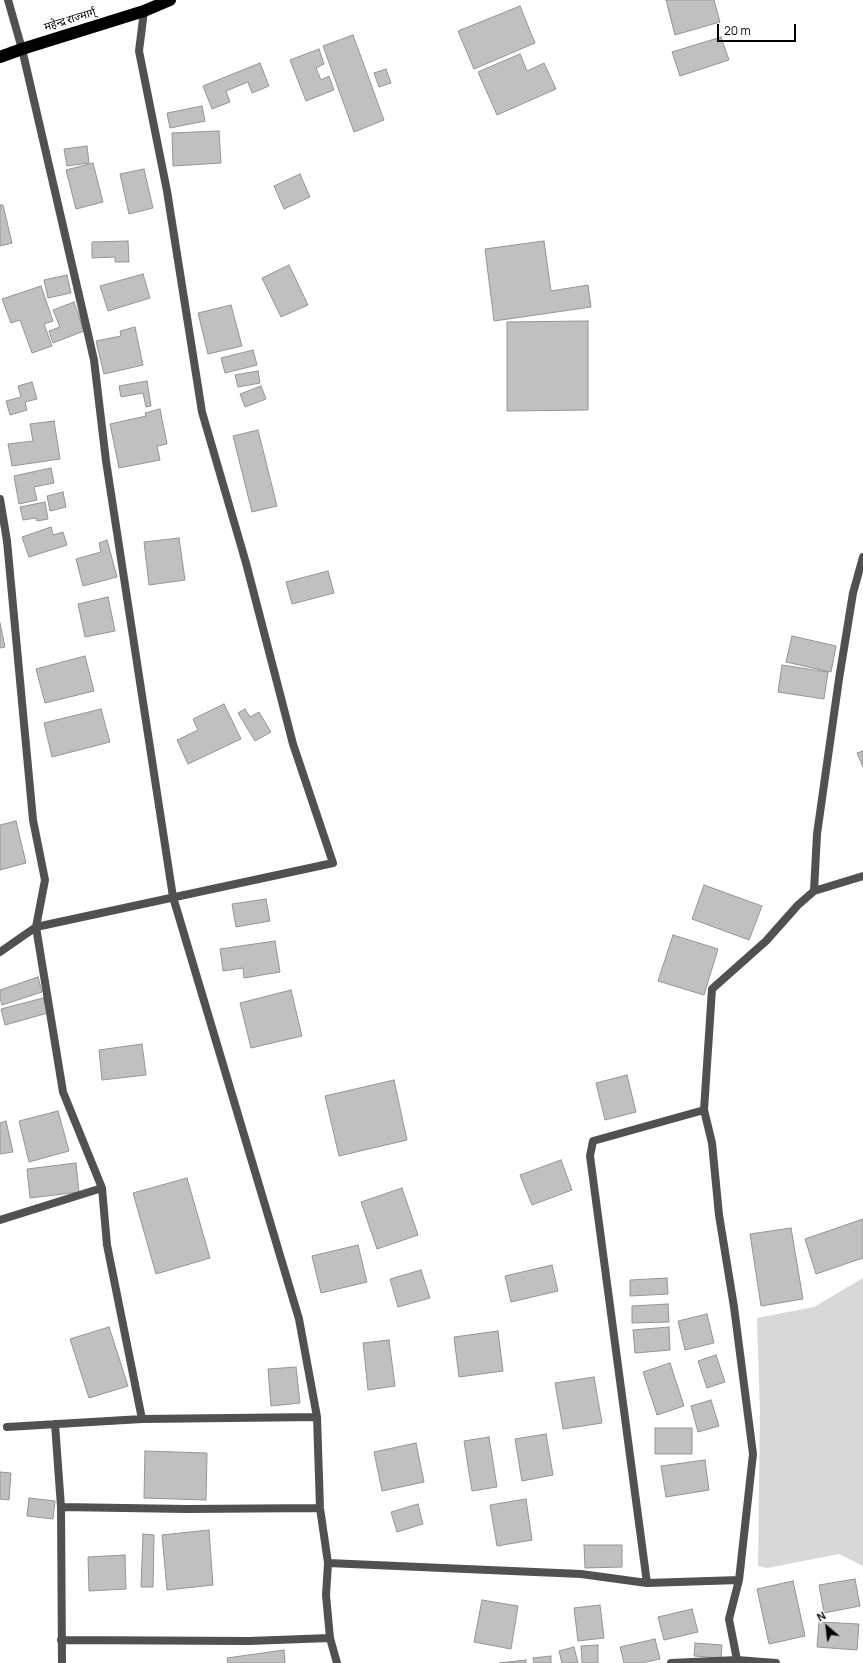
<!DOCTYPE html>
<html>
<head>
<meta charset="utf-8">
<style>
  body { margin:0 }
  #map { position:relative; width:863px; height:1663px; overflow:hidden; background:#fff; font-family:Manrope,sans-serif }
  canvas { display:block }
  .north { position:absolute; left:807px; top:1607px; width:40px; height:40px; -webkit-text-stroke:3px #fff; paint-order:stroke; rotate:332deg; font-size:11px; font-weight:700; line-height:16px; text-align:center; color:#000 }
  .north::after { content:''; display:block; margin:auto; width:14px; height:18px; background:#000; clip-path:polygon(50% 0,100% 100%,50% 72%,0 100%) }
  .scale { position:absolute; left:717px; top:24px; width:79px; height:18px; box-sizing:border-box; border:2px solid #000; border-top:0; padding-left:5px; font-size:12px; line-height:14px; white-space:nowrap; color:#000; -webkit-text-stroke:3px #fff; paint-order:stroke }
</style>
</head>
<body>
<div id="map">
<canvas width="863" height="1663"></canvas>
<div class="north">N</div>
<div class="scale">20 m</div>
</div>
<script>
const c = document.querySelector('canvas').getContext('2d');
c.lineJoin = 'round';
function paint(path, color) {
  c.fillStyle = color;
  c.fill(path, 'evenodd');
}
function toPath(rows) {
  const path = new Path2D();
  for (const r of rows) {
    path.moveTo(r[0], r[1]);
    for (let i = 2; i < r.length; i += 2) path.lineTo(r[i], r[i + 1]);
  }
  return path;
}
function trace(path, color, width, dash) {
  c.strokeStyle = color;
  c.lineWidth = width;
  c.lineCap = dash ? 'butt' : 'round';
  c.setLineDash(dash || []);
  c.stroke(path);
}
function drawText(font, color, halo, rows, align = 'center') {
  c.font = font + ' Manrope,"Noto Sans Devanagari",sans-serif';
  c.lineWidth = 3;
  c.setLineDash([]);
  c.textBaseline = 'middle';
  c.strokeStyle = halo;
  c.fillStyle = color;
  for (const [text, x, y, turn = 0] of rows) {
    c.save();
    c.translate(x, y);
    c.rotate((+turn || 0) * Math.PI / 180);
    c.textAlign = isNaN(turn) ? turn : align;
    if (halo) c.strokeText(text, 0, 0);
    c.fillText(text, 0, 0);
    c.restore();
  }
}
const green = toPath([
  [863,1278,863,1566,839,1554,767,1568,758,1566,760,1412,757,1318,814,1307]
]);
const building = toPath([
  [666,0,714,0,720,22,675,35,666,0],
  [520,6,535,43,474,69,458,31,520,6],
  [353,35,384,120,354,132,323,46,353,35],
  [721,37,729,60,680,76,672,52,721,37],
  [319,49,324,64,316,68,321,80,329,76,334,90,306,101,290,60,319,49],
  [520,54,527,71,544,63,556,89,497,115,478,72,520,54],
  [260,63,269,86,252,93,248,82,226,91,230,102,212,109,203,86,260,63],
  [386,69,391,83,379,87,374,73,386,69],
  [202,106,205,121,170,128,167,113,202,106],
  [219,131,221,163,173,166,172,133,219,131],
  [87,146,89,163,67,166,64,149,87,146],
  [93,163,103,202,76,209,66,170,93,163],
  [144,169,153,208,129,214,120,174,144,169],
  [300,174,310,197,284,209,274,186,300,174],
  [0,205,3,205,12,243,0,246,0,205],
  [128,241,129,262,115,262,115,257,92,258,92,242,128,241],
  [544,241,551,291,588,285,591,307,494,321,485,249,544,241],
  [289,265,308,305,281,317,262,278,289,265],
  [143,274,150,298,108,311,100,286,143,274],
  [67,275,71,293,48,298,44,280,67,275],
  [41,286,53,321,44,324,52,346,32,353,20,320,11,323,2,299,41,286],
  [74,302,84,331,53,343,49,331,60,327,53,310,74,302],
  [231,305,242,346,208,354,198,313,231,305],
  [588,321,588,410,507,411,507,322,588,321],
  [135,327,143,365,104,374,96,341,121,336,120,331,135,327],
  [253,350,257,365,225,373,221,358,253,350],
  [258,371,260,383,238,387,235,375,258,371],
  [147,381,151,406,146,407,143,393,121,397,119,386,147,381],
  [32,382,37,399,25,402,27,410,10,415,6,401,21,397,18,386,32,382],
  [261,386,266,399,245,407,240,394,261,386],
  [160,409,167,444,157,446,160,460,119,468,110,424,146,416,145,413,160,409],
  [54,421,60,459,12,466,8,444,33,441,30,424,54,421],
  [258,430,277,506,252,512,233,436,258,430],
  [51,468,54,483,34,487,37,500,19,504,14,476,51,468],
  [63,492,66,507,50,511,47,496,63,492],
  [45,502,48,519,37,521,36,518,23,520,20,507,45,502],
  [51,527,53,535,63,532,67,545,29,557,22,537,51,527],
  [179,538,185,580,149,585,144,542,179,538],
  [107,540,117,577,83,586,76,559,101,552,99,543,107,540],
  [328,571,334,593,292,604,286,582,328,571],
  [108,597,115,631,85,637,78,604,108,597],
  [0,623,5,647,0,648,0,623],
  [792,636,836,646,831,672,786,662,792,636],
  [85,656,94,691,45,703,36,669,85,656],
  [782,665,828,672,824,699,778,692,782,665],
  [224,704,241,739,188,764,177,740,198,730,193,719,224,704],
  [101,709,110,742,52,757,44,723,101,709],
  [245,709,250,717,259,712,271,732,255,741,238,713,245,709],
  [863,751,863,767,857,753,863,751],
  [16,821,26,863,0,870,0,825,16,821],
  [704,885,762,906,749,940,692,919,704,885],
  [266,899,270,921,236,927,232,904,266,899],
  [673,935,718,949,704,995,658,981,673,935],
  [275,941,280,972,244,978,243,968,223,971,220,949,275,941],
  [38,977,42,992,2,1005,0,998,0,990,38,977],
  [291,990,302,1036,251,1048,240,1003,291,990],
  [43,998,48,1013,5,1025,1,1009,43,998],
  [142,1044,146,1075,102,1080,99,1050,142,1044],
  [627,1075,636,1112,605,1120,596,1083,627,1075],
  [394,1080,407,1140,339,1156,325,1096,394,1080],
  [58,1111,69,1151,29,1162,19,1121,58,1111],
  [6,1121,13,1152,0,1154,0,1123,6,1121],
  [561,1160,572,1190,532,1205,520,1175,561,1160],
  [76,1163,79,1192,30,1198,27,1169,76,1163],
  [187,1178,210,1258,156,1274,133,1193,187,1178],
  [402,1188,418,1235,377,1249,361,1202,402,1188],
  [863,1219,863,1258,816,1274,805,1239,863,1219],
  [791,1228,803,1299,761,1306,750,1234,791,1228],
  [358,1245,367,1282,321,1293,312,1256,358,1245],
  [552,1265,558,1291,511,1302,505,1276,552,1265],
  [421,1270,430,1298,398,1307,390,1279,421,1270],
  [667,1278,668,1294,630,1296,630,1280,667,1278],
  [668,1304,669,1322,632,1323,632,1306,668,1304],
  [707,1314,714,1343,685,1350,678,1321,707,1314],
  [109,1327,128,1386,89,1398,70,1339,109,1327],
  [669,1327,670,1350,635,1353,633,1330,669,1327],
  [498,1331,503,1371,459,1377,454,1337,498,1331],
  [389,1340,395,1386,368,1390,363,1343,389,1340],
  [716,1355,725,1382,707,1388,698,1361,716,1355],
  [670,1363,684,1406,657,1415,643,1372,670,1363],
  [296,1367,300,1403,271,1406,268,1369,296,1367],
  [594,1377,602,1423,563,1429,555,1383,594,1377],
  [711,1400,719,1426,698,1432,691,1406,711,1400],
  [655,1428,692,1428,692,1454,655,1454,655,1428],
  [546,1434,553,1475,522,1481,515,1439,546,1434],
  [489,1437,497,1487,472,1491,464,1441,489,1437],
  [416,1443,424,1482,382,1491,374,1452,416,1443],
  [145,1451,207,1453,206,1500,144,1498,145,1451],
  [705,1460,709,1490,666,1497,661,1466,705,1460],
  [0,1472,11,1473,9,1500,0,1499,0,1472],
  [29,1498,55,1501,53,1519,27,1516,29,1498],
  [526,1499,532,1540,497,1546,490,1505,526,1499],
  [418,1504,423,1524,397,1532,391,1512,418,1504],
  [209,1530,213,1585,167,1590,162,1535,209,1530],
  [143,1534,154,1535,153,1587,141,1587,143,1534],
  [584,1545,622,1545,622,1567,585,1568,584,1545],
  [125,1555,126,1589,89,1591,88,1557,125,1555],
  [855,1579,860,1606,824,1613,819,1585,855,1579],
  [793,1581,805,1636,769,1644,757,1589,793,1581],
  [482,1600,518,1606,511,1649,474,1642,482,1600],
  [600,1605,604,1638,578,1641,574,1608,600,1605],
  [692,1609,698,1632,664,1640,658,1617,692,1609],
  [819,1622,859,1624,857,1650,817,1647,819,1622],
  [655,1639,660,1659,642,1663,624,1663,620,1647,655,1639],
  [695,1643,722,1645,721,1658,694,1656,695,1643],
  [598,1645,598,1663,582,1663,581,1646,598,1645],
  [574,1647,578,1663,562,1663,559,1651,574,1647],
  [284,1650,285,1663,228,1663,227,1658,284,1650],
  [551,1656,551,1663,534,1663,533,1658,551,1656],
  [526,1660,526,1663,499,1663,526,1660]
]);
const lane = toPath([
  [8,0,22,49]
]);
const street = toPath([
  [22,49,94,360,106,461,173,897,299,1319,317,1417,320,1508,328,1563,326,1595,330,1638,337,1663],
  [0,499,7,541,33,820,45,880,36,927,63,1092,102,1188,107,1245,142,1419],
  [814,891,863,876],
  [0,952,36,927,333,863,293,744,246,563,202,412,167,191,139,51,144,11],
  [0,1220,102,1188],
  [55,1424,61,1507,62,1663],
  [7,1427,142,1419,317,1417],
  [61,1507,187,1509,320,1508],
  [328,1563,581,1574,647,1583,739,1580],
  [647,1583,590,1156,593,1141,704,1110],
  [61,1640,249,1641,330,1638],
  [737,1660,729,1619,739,1580,753,1454,734,1307,719,1215,712,1143,704,1110,712,989,766,941,798,905,814,891,817,834,839,679,853,593,863,557],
  [671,1663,737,1660,776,1663]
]);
const highway = toPath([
  [0,57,22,49,144,11,170,0]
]);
const streetNames = [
  ["महेन्द्र राज्मार्ग्",70,20,-17]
];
paint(green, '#d8d8d8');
paint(building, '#c0c0c0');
trace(building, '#959595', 1);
trace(lane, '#515151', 8);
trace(street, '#515151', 8);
trace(highway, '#000', 12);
drawText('11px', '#000', '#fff', streetNames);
</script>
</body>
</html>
